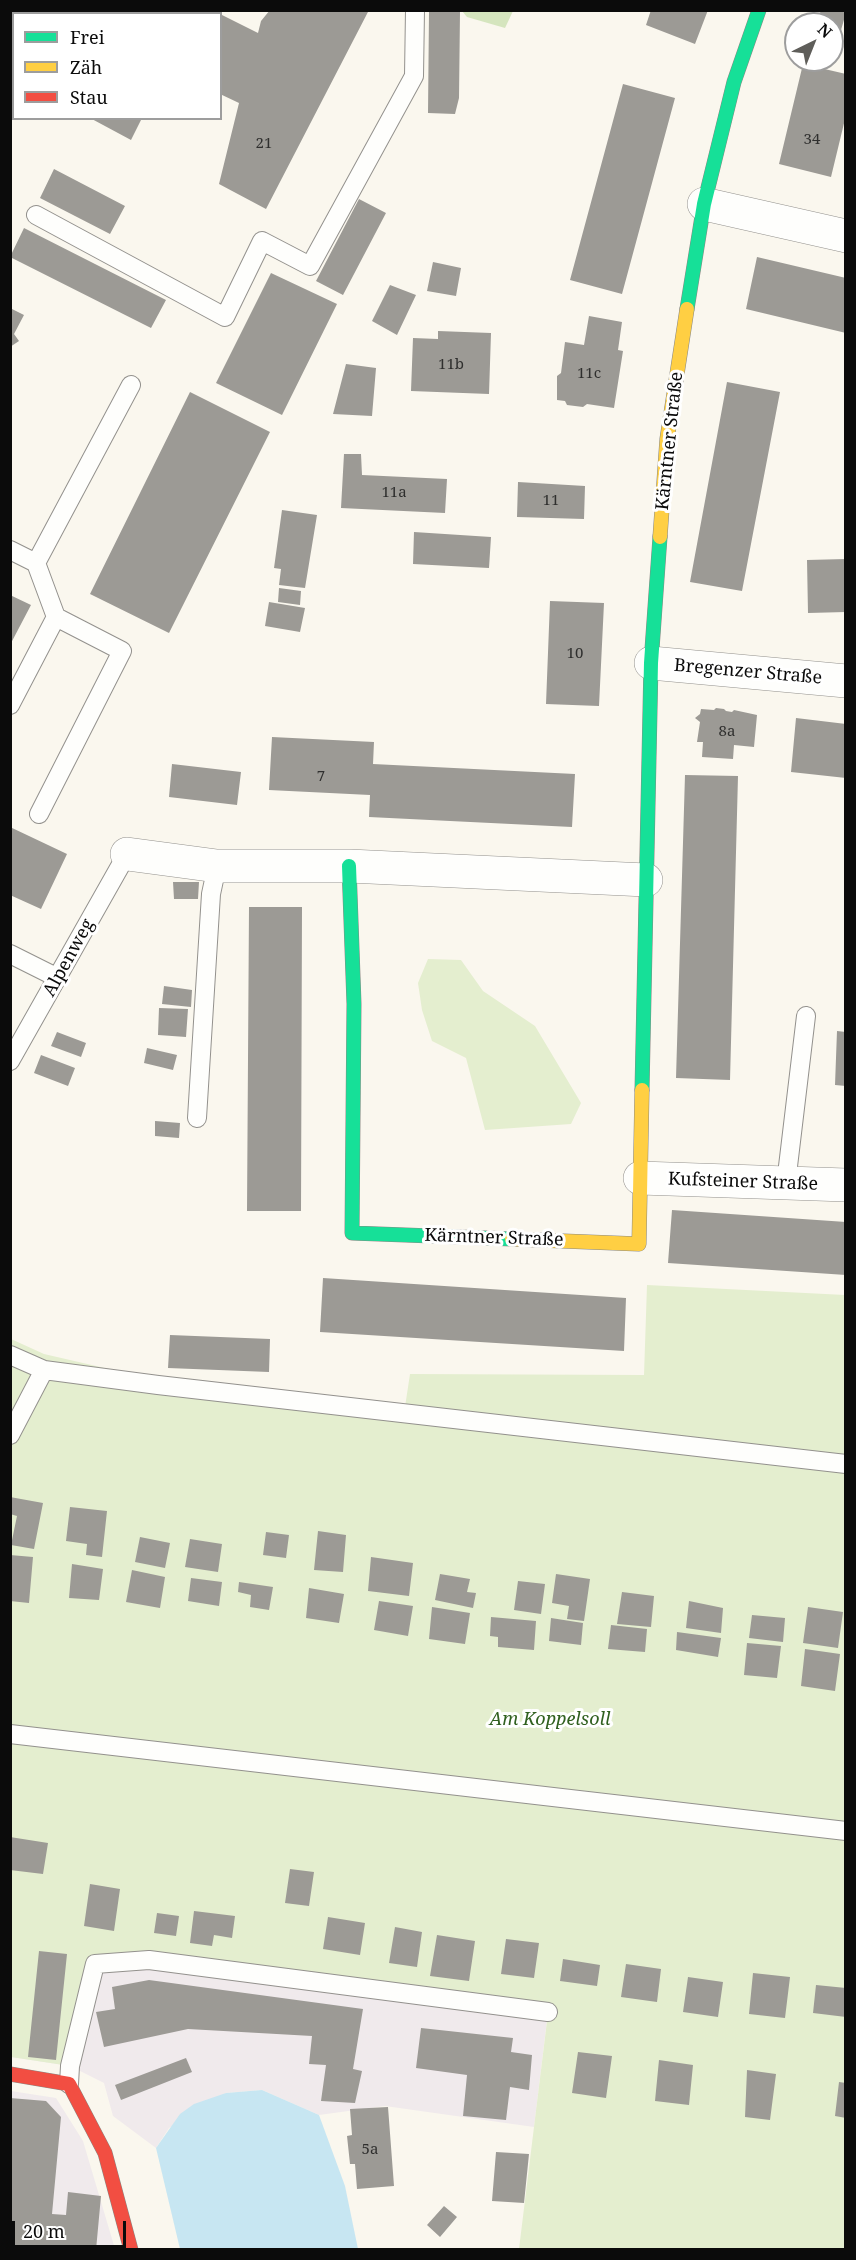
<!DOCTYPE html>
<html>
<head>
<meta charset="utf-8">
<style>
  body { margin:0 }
  #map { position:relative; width:856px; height:2260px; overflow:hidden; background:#faf7ee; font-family:"Noto Serif",serif }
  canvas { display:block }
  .frame { position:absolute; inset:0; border:12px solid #0b0b0b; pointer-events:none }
  .legend { position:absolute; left:12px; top:12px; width:210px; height:108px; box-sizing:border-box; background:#fff; border:2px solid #9d9d9d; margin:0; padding:8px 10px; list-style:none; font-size:18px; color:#0b0b0b }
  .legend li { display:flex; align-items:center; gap:12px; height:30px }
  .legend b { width:30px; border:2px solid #9d9d9d }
  .north { position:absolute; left:784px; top:12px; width:60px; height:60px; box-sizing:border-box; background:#fff; border:2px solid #9d9d9d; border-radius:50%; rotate:43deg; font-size:16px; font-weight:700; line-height:24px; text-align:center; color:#0b0b0b }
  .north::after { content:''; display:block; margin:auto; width:21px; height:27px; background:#5f5e5a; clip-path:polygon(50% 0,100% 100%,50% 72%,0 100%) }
  .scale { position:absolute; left:12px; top:2221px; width:114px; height:27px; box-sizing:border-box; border:3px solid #0b0b0b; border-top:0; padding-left:8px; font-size:18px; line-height:21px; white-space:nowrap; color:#0b0b0b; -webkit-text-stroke:4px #fff; paint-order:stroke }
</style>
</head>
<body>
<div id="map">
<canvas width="856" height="2260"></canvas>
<div class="frame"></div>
<ul class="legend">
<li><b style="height:8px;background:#16e098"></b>Frei</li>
<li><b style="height:8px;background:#ffcf43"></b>Zäh</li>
<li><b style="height:8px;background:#f24e42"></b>Stau</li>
</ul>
<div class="north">N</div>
<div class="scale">20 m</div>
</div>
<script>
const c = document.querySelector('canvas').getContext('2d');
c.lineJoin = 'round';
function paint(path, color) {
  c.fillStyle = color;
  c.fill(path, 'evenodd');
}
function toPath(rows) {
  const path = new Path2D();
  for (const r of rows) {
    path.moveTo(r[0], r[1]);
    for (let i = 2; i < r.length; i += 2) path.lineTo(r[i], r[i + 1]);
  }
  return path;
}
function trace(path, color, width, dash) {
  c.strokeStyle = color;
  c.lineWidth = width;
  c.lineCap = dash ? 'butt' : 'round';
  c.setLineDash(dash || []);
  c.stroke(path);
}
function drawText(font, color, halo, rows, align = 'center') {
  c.font = font + ' "Noto Serif",serif';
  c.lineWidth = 6;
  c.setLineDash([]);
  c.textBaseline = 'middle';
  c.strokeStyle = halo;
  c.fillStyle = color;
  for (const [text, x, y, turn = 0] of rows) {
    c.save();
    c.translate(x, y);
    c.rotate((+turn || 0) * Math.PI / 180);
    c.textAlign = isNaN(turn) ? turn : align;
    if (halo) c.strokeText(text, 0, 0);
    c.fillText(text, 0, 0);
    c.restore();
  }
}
const industrial = toPath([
  [11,1947,149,1960,548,2012,534,2127,385,2106,319,2115,262,2090,226,2093,169,2128,156,2148,113,2116,104,2083,70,2066,11,2057],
  [11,2091,56,2098,83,2141,115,2249,11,2250]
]);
const green = toPath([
  [428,959,461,960,483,991,535,1026,581,1103,571,1124,485,1130,466,1058,432,1041,422,1010,418,983],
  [647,1285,845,1295,845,1457,405,1407,410,1374,644,1375],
  [11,1339,44,1354,109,1369,158,1385,845,1461,845,2249,519,2249,548,2013,149,1960,95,1964,70,2066,11,2057]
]);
const forest = toPath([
  [462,11,513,11,505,28,467,17]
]);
const water = toPath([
  [262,2090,319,2115,345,2186,358,2249,180,2249,156,2148,180,2114,194,2104,226,2093]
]);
const building = toPath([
  [10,10,23,10,29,14,14,14,14,30,10,29],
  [129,10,213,10,219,14,127,14],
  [270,10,369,10,266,209,219,184,239,103,220,94,220,14,258,33,261,21],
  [651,10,708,10,695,44,646,25],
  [821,10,838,10,846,13,841,30,832,27,832,24,817,22],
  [429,12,460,12,459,98,455,114,428,113],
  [803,64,846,74,846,115,831,177,779,164],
  [623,84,675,98,622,294,570,280],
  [90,118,142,118,131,140],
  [54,169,125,206,110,234,40,198],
  [359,199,386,213,343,295,316,281],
  [24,228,166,300,151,328,10,257],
  [757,257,846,278,846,333,746,309],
  [433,262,461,268,456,296,427,291],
  [271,273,337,304,282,415,216,383],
  [390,285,416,295,397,335,372,321],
  [10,308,24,315,14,334,19,341,10,347],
  [589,316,622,322,618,350,623,351,614,408,587,404,583,407,567,405,565,401,557,400,557,376,561,373,565,342,584,345],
  [438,331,491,333,489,394,411,391,413,338,438,339],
  [346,364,376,368,372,416,333,414],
  [727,382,780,392,742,591,690,582],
  [190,392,270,432,169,633,90,594],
  [344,454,361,454,362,475,447,479,445,513,341,508],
  [518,482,585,486,584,519,517,517],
  [282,510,317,515,305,588,279,585,281,569,274,568],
  [414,532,491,537,489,568,413,564],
  [846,559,846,612,808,613,807,560],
  [279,588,301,591,300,605,278,602],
  [10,595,31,605,10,645],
  [550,601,604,603,599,706,546,704],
  [269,602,305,608,300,632,265,626],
  [716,708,724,709,726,711,732,712,734,710,757,715,754,747,734,745,733,759,702,757,703,742,697,742,700,722,695,718,700,714,701,709,714,710],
  [796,718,846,724,846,778,791,772],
  [272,737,374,742,373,764,575,774,572,827,369,817,370,795,269,790],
  [172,764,241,772,237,805,169,797],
  [685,775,738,776,730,1080,676,1078],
  [10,827,67,854,41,909,10,895],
  [173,882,199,882,198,899,174,899],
  [249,907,302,907,301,1211,247,1211],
  [164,986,192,990,191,1007,162,1004],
  [159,1008,188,1009,186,1037,158,1035],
  [837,1031,846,1032,846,1086,835,1085],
  [57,1032,86,1043,81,1057,51,1046],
  [147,1048,177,1055,173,1070,144,1063],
  [41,1055,75,1068,68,1086,34,1073],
  [155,1121,180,1123,179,1138,155,1136],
  [672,1210,846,1222,846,1275,668,1263],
  [323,1278,626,1298,624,1351,320,1332],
  [170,1335,270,1339,269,1372,168,1368],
  [10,1497,43,1503,34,1549,11,1545,17,1516,10,1514],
  [70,1507,107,1511,102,1557,86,1555,87,1544,66,1541],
  [318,1531,346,1535,343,1572,314,1570],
  [266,1532,289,1535,286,1558,263,1555],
  [140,1537,170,1543,165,1568,135,1562],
  [190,1539,222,1544,218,1572,185,1567],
  [10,1555,33,1557,29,1603,10,1601],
  [371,1557,413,1563,409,1596,368,1591],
  [72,1564,103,1569,99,1600,69,1598],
  [132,1570,165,1577,160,1608,126,1602],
  [440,1574,470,1579,467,1592,476,1593,473,1608,435,1600],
  [556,1574,590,1579,584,1621,567,1619,569,1606,552,1603],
  [191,1578,222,1582,219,1606,188,1601],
  [518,1581,545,1584,541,1614,514,1610],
  [239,1582,273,1587,269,1610,250,1607,251,1595,238,1592],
  [309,1588,344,1594,339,1623,306,1618],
  [622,1592,654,1596,651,1627,617,1624],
  [379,1601,413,1606,408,1636,374,1630],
  [689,1601,723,1608,721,1633,686,1628],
  [432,1607,470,1613,465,1644,429,1639],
  [808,1607,843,1612,838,1648,803,1643],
  [752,1615,785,1618,783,1642,749,1638],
  [491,1617,536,1621,534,1650,498,1647,498,1637,490,1636],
  [551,1618,583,1623,581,1645,549,1641],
  [611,1625,647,1629,645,1652,608,1649],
  [677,1632,721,1638,718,1657,676,1650],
  [747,1643,781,1646,777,1678,744,1675],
  [805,1649,840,1654,835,1691,801,1686],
  [10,1837,48,1843,43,1874,10,1870],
  [290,1869,314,1872,309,1906,285,1903],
  [90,1884,120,1889,114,1931,84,1926],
  [194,1911,235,1916,232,1938,214,1935,212,1946,190,1943],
  [157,1913,179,1916,176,1936,154,1933],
  [328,1917,365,1923,360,1955,323,1949],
  [395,1927,422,1932,417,1967,389,1963],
  [437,1935,475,1941,469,1981,430,1976],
  [506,1939,539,1943,534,1978,501,1974],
  [39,1951,67,1954,56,2060,28,2057],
  [563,1959,600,1965,597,1986,560,1981],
  [626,1964,661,1969,657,2002,621,1997],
  [753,1973,790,1977,785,2018,749,2014],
  [688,1977,723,1982,718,2017,683,2012],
  [149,1980,363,2009,353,2069,362,2071,355,2103,321,2101,326,2065,309,2064,312,2036,188,2029,104,2047,96,2012,115,2009,112,1987],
  [816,1985,846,1988,846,2017,813,2013],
  [421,2028,513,2038,511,2052,532,2055,529,2090,510,2087,506,2120,463,2116,467,2075,416,2068],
  [578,2052,612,2056,606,2098,572,2093],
  [186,2058,192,2072,121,2100,115,2085],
  [659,2060,693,2065,689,2105,655,2101],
  [747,2070,776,2074,770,2120,745,2117],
  [839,2082,846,2083,846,2118,835,2116],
  [10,2098,46,2101,61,2117,52,2214,66,2215,68,2192,101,2196,96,2250,10,2250],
  [388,2107,394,2186,357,2189,355,2164,350,2164,347,2136,352,2135,350,2109],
  [496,2152,529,2154,524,2203,492,2201],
  [444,2206,457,2217,440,2237,427,2225]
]);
const lane = toPath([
  [36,215,225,317,262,241,310,266,414,76,415,10],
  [10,550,36,563],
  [10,705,56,617,36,563,131,385],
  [39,814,122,651,56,617],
  [10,954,58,978],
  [10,1061,127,854],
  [197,1118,211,894,217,866],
  [786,1183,806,1016],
  [10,1355,44,1370,158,1385,846,1464],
  [10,1435,44,1370],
  [10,1734,846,1831],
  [69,2084,70,2066,95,1964,149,1960,548,2012]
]);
const street = toPath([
  [704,204,846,236],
  [651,663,846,681],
  [127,854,217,866,349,866,646,880],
  [640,1178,846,1185]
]);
const fast = toPath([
  [687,309,704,204,734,82,759,10],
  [349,866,354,1004,352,1233,512,1239],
  [642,1090,651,663,660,537]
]);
const slow = toPath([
  [660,537,667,439,687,309],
  [512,1239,639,1244,642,1090]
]);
const jam = toPath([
  [10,2074,69,2084,105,2153,131,2250]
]);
const numberNames = [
  ["34",812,140],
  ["21",264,144],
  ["11b",451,365],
  ["11c",589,374],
  ["11a",394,493],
  ["11",551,501],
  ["10",575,654],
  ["8a",727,732],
  ["7",321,777],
  ["5a",370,2150]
];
const streetNames = [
  ["Kärntner Straße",670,441,-84],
  ["Bregenzer Straße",748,672,5],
  ["Alpenweg",69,958,-61],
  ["Kufsteiner Straße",743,1182,2],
  ["Kärntner Straße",494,1238,2]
];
const parkNames = [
  ["Am Koppelsoll",550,1720]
];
paint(industrial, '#f0eaec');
paint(green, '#e4eecf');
paint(forest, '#d5e5be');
paint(water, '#c7e6f2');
paint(building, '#9c9a95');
trace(lane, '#93918d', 20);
trace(street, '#93918d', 34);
trace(fast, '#898884', 15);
trace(slow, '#898884', 15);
trace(jam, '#898884', 15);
trace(lane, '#fefefc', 18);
trace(street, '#fefefc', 33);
trace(fast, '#16e098', 14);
trace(slow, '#ffcf43', 14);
trace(jam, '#f24e42', 14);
drawText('15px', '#2f2f2e', null, numberNames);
drawText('18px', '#0b0b0b', '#fff', streetNames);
drawText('italic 18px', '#30601f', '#fff', parkNames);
</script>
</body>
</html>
